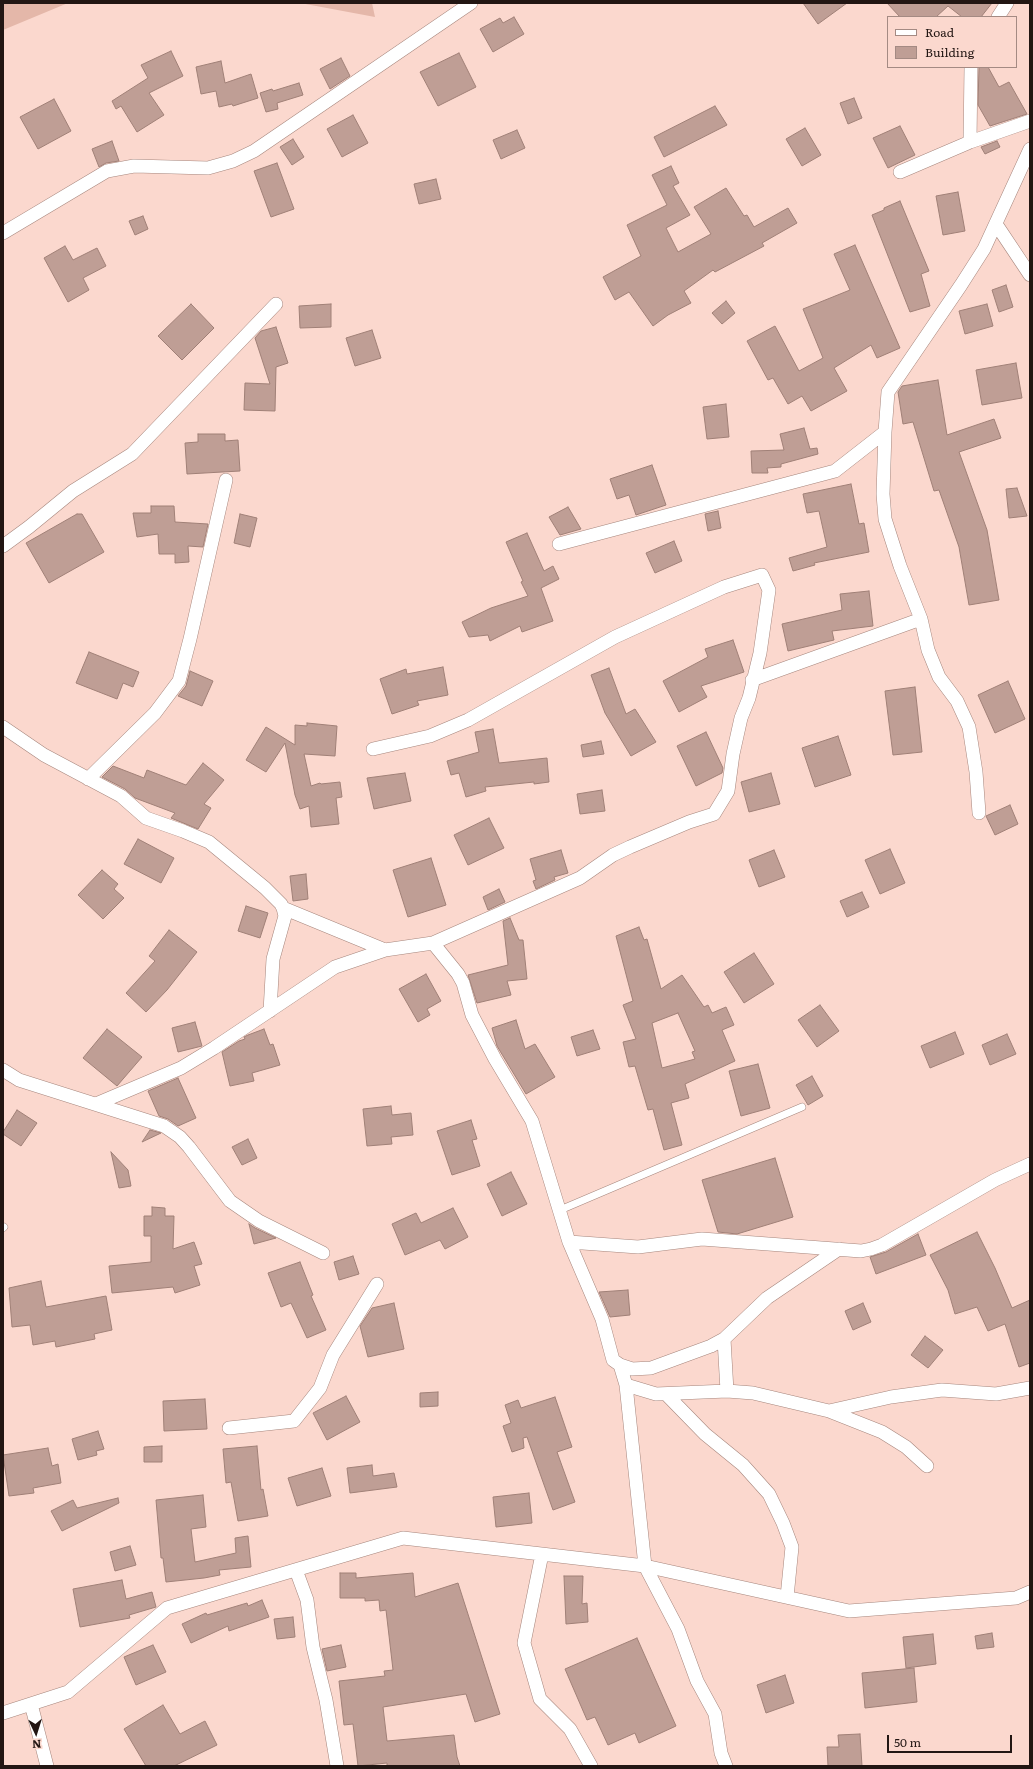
<!DOCTYPE html>
<html>
<head>
<meta charset="utf-8">
<style>
  body { margin:0 }
  #map { position:relative; width:1033px; height:1769px; overflow:hidden; background:#fbd8ce; font-family:Literata,serif }
  canvas { display:block }
  .frame { position:absolute; inset:0; border:4px solid #221613; pointer-events:none }
  .legend { position:absolute; left:887px; top:16px; width:130px; height:52px; box-sizing:border-box; background:#fbd8ce; border:1px solid #a48a83; margin:0; padding:5px 7px; list-style:none; font-size:12px; color:#221613 }
  .legend li { display:flex; align-items:center; gap:8px; height:20px }
  .legend b { width:20px; border:1px solid #a48a83 }
  .north { position:absolute; left:16px; top:1713px; width:40px; height:40px; -webkit-text-stroke:3px #fbd8ce; paint-order:stroke; rotate:176deg; font-size:11px; font-weight:700; line-height:16px; text-align:center; color:#221613 }
  .north::after { content:''; display:block; margin:auto; width:14px; height:18px; background:#221613; clip-path:polygon(50% 0,100% 100%,50% 72%,0 100%) }
  .scale { position:absolute; left:887px; top:1735px; width:125px; height:18px; box-sizing:border-box; border:2px solid #221613; border-top:0; padding-left:5px; font-size:12px; line-height:14px; white-space:nowrap; color:#221613; -webkit-text-stroke:3px #fbd8ce; paint-order:stroke }
</style>
</head>
<body>
<div id="map">
<canvas width="1033" height="1769"></canvas>
<div class="frame"></div>
<ul class="legend">
<li><b style="height:5px;background:#fff"></b>Road</li>
<li><b style="height:11px;background:#bf9e95"></b>Building</li>
</ul>
<div class="north">N</div>
<div class="scale">50 m</div>
</div>
<script>
const c = document.querySelector('canvas').getContext('2d');
c.lineJoin = 'round';
function paint(path, color) {
  c.fillStyle = color;
  c.fill(path, 'evenodd');
}
function toPath(rows) {
  const path = new Path2D();
  for (const r of rows) {
    path.moveTo(r[0], r[1]);
    for (let i = 2; i < r.length; i += 2) path.lineTo(r[i], r[i + 1]);
  }
  return path;
}
function trace(path, color, width, dash) {
  c.strokeStyle = color;
  c.lineWidth = width;
  c.lineCap = dash ? 'butt' : 'round';
  c.setLineDash(dash || []);
  c.stroke(path);
}
const green = toPath([
  [3,3,68,3,3,30],
  [300,3,372,3,375,17]
]);
const building = toPath([
  [803,3,847,3,818,24,803,3],
  [887,3,992,3,981,17,962,17,948,6,936,17,900,17,887,3],
  [514,17,524,34,493,52,480,29,500,18,503,23,514,17],
  [171,51,183,76,149,93,164,115,137,132,121,106,116,109,112,101,148,78,141,65,171,51],
  [459,53,476,87,438,106,420,72,459,53],
  [341,58,350,76,330,89,320,69,341,58],
  [221,61,225,83,251,74,258,98,233,106,232,104,219,107,216,91,201,94,196,67,221,61],
  [979,67,988,67,999,87,1009,82,1027,114,990,126,978,105,979,67],
  [299,83,303,95,277,103,278,109,266,112,260,93,272,89,273,91,299,83],
  [854,98,862,118,848,124,840,103,854,98],
  [54,99,71,131,38,149,20,117,54,99],
  [715,106,727,125,664,157,654,137,715,106],
  [353,115,368,143,342,157,327,129,353,115],
  [900,126,915,155,888,168,873,138,900,126],
  [805,128,821,155,802,166,786,139,805,128],
  [517,130,525,148,501,159,493,140,517,130],
  [293,139,304,157,292,165,280,147,293,139],
  [112,141,119,161,106,163,99,167,92,149,112,141],
  [997,141,1000,147,985,154,981,147,997,141],
  [277,163,294,209,271,217,254,171,277,163],
  [671,166,679,183,673,186,690,215,666,228,678,252,711,234,694,207,726,188,744,216,747,215,754,227,788,208,797,223,762,243,764,246,715,272,713,270,684,291,691,303,668,315,653,326,629,292,615,300,603,277,641,256,627,225,667,205,652,175,671,166],
  [436,179,441,199,419,204,414,184,436,179],
  [958,192,965,231,943,235,936,196,958,192],
  [900,201,929,271,921,274,930,306,910,312,872,215,884,210,884,208,900,201],
  [143,216,148,229,135,235,129,221,143,216],
  [855,245,900,348,877,358,871,345,834,368,847,391,811,411,802,396,788,404,773,378,768,380,747,341,775,326,799,371,823,358,803,309,850,290,834,254,855,245],
  [65,246,73,260,97,248,106,266,83,278,89,290,68,302,44,258,65,246],
  [1006,285,1013,307,999,312,992,290,1006,285],
  [726,301,735,313,722,324,712,313,726,301],
  [191,304,214,328,182,360,158,336,191,304],
  [331,304,331,327,300,328,299,306,331,304],
  [987,304,993,326,965,334,959,311,987,304],
  [276,327,288,363,276,367,275,411,244,410,245,383,270,384,255,338,261,331,276,327],
  [372,330,381,358,355,366,346,338,372,330],
  [1016,363,1022,398,982,405,976,370,1016,363],
  [938,380,947,435,994,419,1001,438,959,452,987,530,999,600,969,605,959,547,939,490,934,491,913,422,903,424,898,392,902,386,938,380],
  [726,404,729,437,707,439,703,407,726,404],
  [804,428,810,449,817,448,818,454,781,464,781,467,767,468,768,473,752,473,751,451,784,450,780,434,804,428],
  [198,434,225,434,225,441,238,440,240,471,187,474,185,443,198,442,198,434],
  [652,465,666,505,636,515,629,495,617,499,610,479,652,465],
  [851,484,859,524,864,523,869,552,814,563,815,565,793,571,789,558,827,547,819,511,807,513,803,494,851,484],
  [1017,488,1027,516,1009,518,1006,489,1017,488],
  [151,506,174,506,175,522,208,524,203,547,188,546,189,562,175,563,175,554,159,554,158,534,137,537,133,513,151,513,151,506],
  [568,507,581,529,560,535,549,517,568,507],
  [718,511,721,528,708,531,705,514,718,511],
  [77,514,82,514,104,552,49,583,26,543,77,514],
  [240,514,257,518,250,547,234,543,240,514],
  [527,533,544,571,553,566,559,579,541,588,553,621,522,632,520,626,490,641,488,635,469,637,462,622,491,608,528,596,521,582,523,581,506,542,527,533],
  [674,541,682,561,655,573,646,553,674,541],
  [869,591,873,626,832,631,834,640,788,651,782,624,842,610,840,594,869,591],
  [733,640,744,672,701,686,707,697,679,712,663,681,708,657,705,649,733,640],
  [89,652,139,672,133,687,123,683,117,699,76,683,89,652],
  [443,667,448,695,417,701,419,705,392,714,380,679,406,669,407,674,443,667],
  [609,668,626,714,635,709,656,742,631,756,605,713,591,675,609,668],
  [190,671,213,681,202,706,178,696,186,686,190,671],
  [1008,681,1025,719,995,733,978,695,1008,681],
  [915,687,922,752,893,755,885,691,915,687],
  [307,723,337,726,335,756,304,754,311,786,320,783,321,784,340,782,342,797,336,798,339,824,311,827,309,806,300,809,295,795,285,743,266,772,246,760,266,727,295,745,295,725,307,726,307,723],
  [493,729,499,763,547,758,549,782,534,784,534,782,485,787,486,791,466,797,459,773,451,775,447,761,479,752,475,732,493,729],
  [706,732,723,768,722,773,696,786,677,746,706,732],
  [838,736,851,775,815,787,802,748,838,736],
  [601,741,604,754,583,757,581,745,601,741],
  [203,763,224,780,204,804,211,808,198,829,171,818,175,813,135,798,125,789,102,777,113,766,144,778,147,770,186,785,203,763],
  [405,773,411,801,374,809,367,778,405,773],
  [771,773,780,804,749,812,741,782,771,773],
  [602,790,605,811,580,814,577,794,602,790],
  [1010,805,1018,824,995,835,986,816,1010,805],
  [489,818,504,848,468,865,454,835,489,818],
  [138,839,174,858,161,883,124,864,138,839],
  [890,849,905,883,880,894,865,860,890,849],
  [561,850,568,873,554,877,555,880,536,889,533,881,536,880,530,859,561,850],
  [774,850,785,877,759,887,749,860,774,850],
  [431,858,446,905,408,917,393,870,431,858],
  [102,870,118,884,114,889,124,898,103,919,78,895,102,870],
  [306,874,308,899,293,901,290,876,306,874],
  [499,889,505,902,488,910,483,897,499,889],
  [862,892,869,907,847,917,840,901,862,892],
  [246,906,268,913,260,938,238,931,246,906],
  [510,918,519,940,523,940,527,979,507,981,511,995,477,1003,468,975,508,965,503,921,510,918],
  [639,927,644,940,647,939,661,989,682,975,704,1007,708,1005,712,1013,726,1007,734,1025,722,1030,735,1061,685,1084,689,1098,671,1103,682,1145,664,1150,653,1109,648,1110,635,1066,629,1067,623,1042,636,1039,623,1005,633,1001,616,936,639,927],
  [678,1013,695,1051,692,1052,695,1059,662,1068,652,1023,678,1013],
  [169,930,197,952,167,990,146,1012,126,993,155,961,149,956,169,930],
  [754,953,774,984,744,1003,724,972,754,953],
  [426,974,441,1001,427,1009,430,1015,418,1022,399,989,426,974],
  [820,1005,839,1031,817,1047,798,1020,820,1005],
  [516,1020,525,1049,535,1044,555,1077,526,1094,497,1046,492,1028,516,1020],
  [195,1022,202,1046,178,1052,172,1028,195,1022],
  [107,1029,142,1057,117,1086,83,1058,107,1029],
  [264,1029,270,1045,273,1044,280,1065,252,1073,254,1081,230,1086,222,1052,239,1041,245,1039,244,1037,248,1035,264,1029],
  [593,1030,600,1049,577,1056,571,1037,593,1030],
  [955,1032,964,1054,930,1068,921,1046,955,1032],
  [1007,1034,1016,1054,990,1065,982,1045,1007,1034],
  [758,1064,770,1108,741,1116,729,1071,758,1064],
  [812,1076,823,1096,808,1105,796,1085,812,1076],
  [178,1078,196,1118,178,1126,168,1119,159,1116,148,1091,178,1078],
  [391,1106,392,1115,411,1113,413,1135,391,1137,392,1144,367,1146,363,1109,391,1106],
  [17,1110,37,1123,21,1146,3,1134,3,1132,17,1110],
  [471,1120,477,1139,472,1140,480,1166,452,1175,437,1131,471,1120],
  [150,1130,161,1133,142,1142,150,1130],
  [248,1139,257,1158,242,1165,232,1147,248,1139],
  [111,1152,128,1170,131,1186,119,1188,111,1152],
  [775,1158,793,1217,737,1234,718,1232,702,1180,775,1158],
  [511,1172,527,1204,502,1216,487,1184,511,1172],
  [152,1207,165,1208,165,1216,174,1216,173,1249,194,1242,202,1264,194,1266,200,1285,175,1293,173,1287,112,1293,109,1266,151,1262,151,1236,144,1236,144,1216,152,1216,152,1207],
  [453,1208,468,1237,445,1249,440,1240,405,1255,392,1224,416,1213,421,1223,453,1208],
  [249,1224,255,1228,276,1238,254,1244,249,1224],
  [977,1232,995,1268,1012,1308,1030,1300,1030,1363,1019,1367,1005,1324,988,1331,977,1307,955,1314,948,1290,930,1255,977,1232],
  [918,1234,926,1255,876,1274,870,1257,886,1252,918,1234],
  [353,1256,359,1274,339,1280,334,1262,353,1256],
  [300,1262,313,1295,311,1296,326,1330,307,1338,291,1303,281,1307,268,1273,300,1262],
  [41,1281,46,1307,106,1296,112,1330,94,1334,95,1339,56,1347,55,1341,33,1345,30,1325,12,1327,9,1288,41,1281],
  [628,1290,630,1315,610,1317,599,1292,628,1290],
  [394,1303,404,1349,368,1357,360,1326,372,1308,394,1303],
  [863,1303,871,1322,853,1330,845,1311,863,1303],
  [925,1336,943,1350,928,1368,911,1355,925,1336],
  [438,1392,438,1406,420,1407,420,1393,438,1392],
  [346,1396,360,1422,327,1440,313,1413,346,1396],
  [555,1397,572,1447,557,1452,575,1502,553,1510,527,1437,523,1438,524,1448,512,1452,503,1426,511,1423,505,1405,518,1400,521,1408,555,1397],
  [205,1399,207,1429,164,1431,163,1401,205,1399],
  [98,1431,104,1449,96,1451,97,1455,78,1460,72,1439,98,1431],
  [162,1446,162,1462,144,1462,144,1447,162,1446],
  [257,1446,261,1490,263,1489,268,1516,238,1521,231,1482,226,1483,223,1449,257,1446],
  [48,1448,52,1466,58,1464,61,1483,33,1488,34,1493,9,1496,3,1455,48,1448],
  [372,1465,373,1476,394,1473,397,1487,350,1493,347,1468,372,1465],
  [322,1468,331,1496,297,1506,288,1478,322,1468],
  [529,1493,532,1523,496,1527,493,1497,529,1493],
  [203,1495,206,1527,191,1529,195,1562,236,1553,235,1538,248,1536,251,1567,219,1570,220,1575,204,1578,166,1582,163,1558,161,1558,156,1500,203,1495],
  [118,1498,119,1503,62,1531,51,1511,73,1500,77,1508,118,1498],
  [130,1546,136,1565,115,1571,110,1552,130,1546],
  [340,1573,356,1573,356,1578,413,1573,415,1597,458,1583,500,1714,475,1722,466,1694,383,1707,387,1741,454,1735,457,1757,460,1766,387,1766,387,1763,358,1766,353,1724,344,1725,339,1681,385,1676,384,1671,393,1670,386,1610,380,1611,379,1600,365,1601,365,1598,340,1598,340,1573],
  [564,1576,583,1576,582,1604,587,1603,588,1622,566,1624,564,1576],
  [122,1580,126,1599,152,1592,156,1607,129,1615,130,1618,80,1627,73,1589,122,1580],
  [262,1600,269,1617,229,1631,228,1626,191,1643,182,1624,206,1613,207,1615,247,1603,248,1606,262,1600],
  [293,1617,295,1637,277,1639,274,1619,293,1617],
  [992,1633,994,1647,977,1649,975,1636,992,1633],
  [933,1634,936,1664,906,1668,903,1637,933,1634],
  [637,1638,676,1726,639,1743,635,1733,608,1745,595,1717,587,1720,565,1669,637,1638],
  [153,1645,166,1672,136,1685,124,1657,153,1645],
  [341,1645,346,1667,327,1671,322,1649,341,1645],
  [914,1668,917,1702,865,1708,862,1673,914,1668],
  [785,1675,794,1703,766,1713,757,1685,785,1675],
  [163,1705,180,1734,205,1721,217,1745,174,1766,146,1766,124,1729,163,1705],
  [860,1734,862,1766,828,1766,827,1747,839,1747,838,1735,860,1734]
]);
const lane = toPath([
  [560,1210,802,1107],
  [3,1228,4,1227]
]);
const street = toPath([
  [998,17,1007,3],
  [970,142,971,67],
  [900,172,970,142,1030,121],
  [996,224,1030,275],
  [3,233,107,171,134,166,208,168,233,161,254,151,471,3],
  [559,544,835,471,885,432],
  [3,546,29,527,73,491,132,454,276,304],
  [752,680,921,619],
  [3,727,44,755,121,796,146,818,183,831,209,842,265,888,281,904,283,908,285,916,273,959,270,1011],
  [88,779,155,713,179,681,190,639,226,480],
  [979,813,976,772,969,727,957,701,939,677,928,650,921,619,900,566,885,519,883,494,885,432,888,392,961,285,984,249,1030,149],
  [283,908,385,950],
  [433,943,458,974,463,983,472,1015,495,1059,532,1121,569,1242,602,1319,613,1360,620,1365,632,1369,651,1368,711,1346,724,1339,767,1298,839,1249],
  [3,1070,19,1080,164,1126,180,1137,189,1147,230,1201,259,1221,323,1253],
  [96,1104,181,1068,214,1048,335,967,385,950,433,943,580,878,613,855,630,847,689,822,714,814,728,791,733,754,741,718,749,698,760,653,769,590,762,575,724,587,615,637,468,720,430,736,373,749],
  [569,1242,638,1247,702,1239,861,1251,871,1249,882,1245,995,1180,1030,1164],
  [724,1339,727,1391],
  [620,1365,626,1385,645,1566,678,1629,697,1681,715,1714,721,1753,726,1766],
  [626,1385,656,1394,727,1391,753,1393,829,1411,882,1432,906,1447,927,1466],
  [666,1394,705,1434,743,1465,769,1494,783,1523,792,1547,787,1597],
  [829,1411,891,1397,942,1390,996,1394,1030,1388],
  [229,1428,294,1421,320,1388,333,1355,377,1284],
  [542,1554,524,1643,540,1699,570,1729,591,1766],
  [296,1570,307,1600,313,1647,326,1700,337,1766],
  [31,1704,47,1766],
  [3,1713,68,1692,167,1608,403,1538,645,1566,849,1611,1016,1598,1030,1592]
]);
paint(green, '#e4b7a9');
paint(building, '#bf9e95');
trace(building, '#a08077', 1);
trace(lane, '#a6867d', 8);
trace(street, '#a6867d', 14);
trace(lane, '#fff', 7);
trace(street, '#fff', 13);
</script>
</body>
</html>
